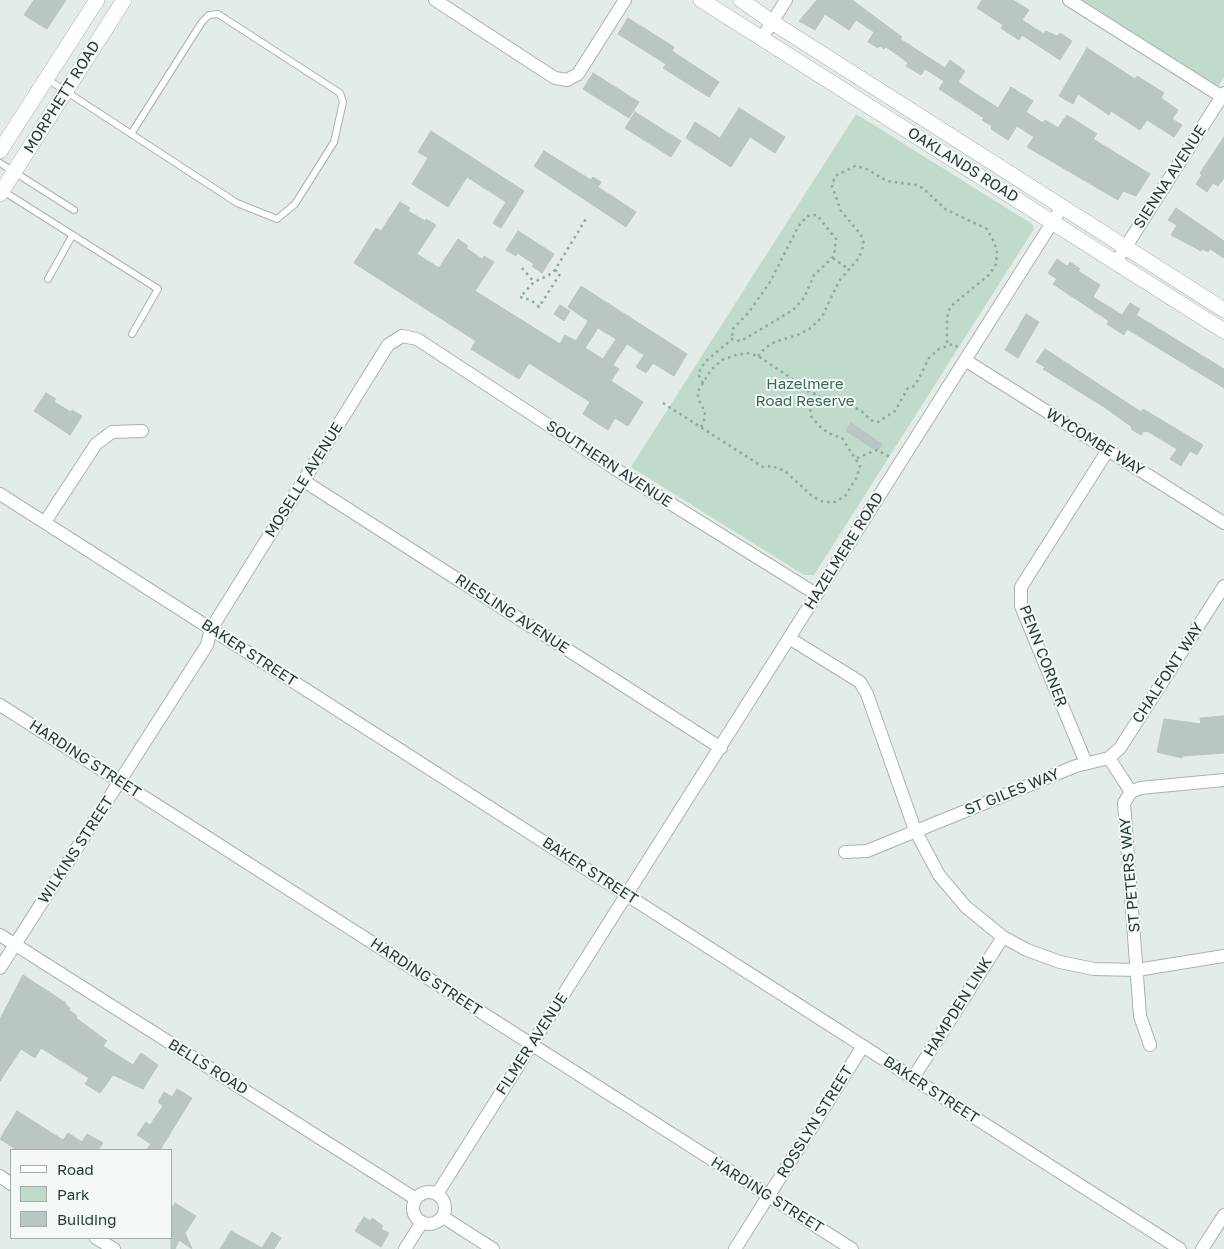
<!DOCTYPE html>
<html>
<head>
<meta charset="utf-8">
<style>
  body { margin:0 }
  #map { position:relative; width:1224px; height:1249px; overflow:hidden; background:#e4ece9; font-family:"Golos Text",sans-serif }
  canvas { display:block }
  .legend { position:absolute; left:10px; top:1149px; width:162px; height:90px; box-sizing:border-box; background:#f4f9f7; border:1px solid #a2adab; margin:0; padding:6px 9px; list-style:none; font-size:15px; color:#263b38 }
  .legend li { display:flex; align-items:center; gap:10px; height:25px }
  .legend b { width:25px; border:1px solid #a2adab }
</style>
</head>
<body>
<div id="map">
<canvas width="1224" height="1249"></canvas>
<ul class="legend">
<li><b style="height:6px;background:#fff"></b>Road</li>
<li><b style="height:14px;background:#c0dacb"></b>Park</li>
<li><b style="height:14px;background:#bac6c3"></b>Building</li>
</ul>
</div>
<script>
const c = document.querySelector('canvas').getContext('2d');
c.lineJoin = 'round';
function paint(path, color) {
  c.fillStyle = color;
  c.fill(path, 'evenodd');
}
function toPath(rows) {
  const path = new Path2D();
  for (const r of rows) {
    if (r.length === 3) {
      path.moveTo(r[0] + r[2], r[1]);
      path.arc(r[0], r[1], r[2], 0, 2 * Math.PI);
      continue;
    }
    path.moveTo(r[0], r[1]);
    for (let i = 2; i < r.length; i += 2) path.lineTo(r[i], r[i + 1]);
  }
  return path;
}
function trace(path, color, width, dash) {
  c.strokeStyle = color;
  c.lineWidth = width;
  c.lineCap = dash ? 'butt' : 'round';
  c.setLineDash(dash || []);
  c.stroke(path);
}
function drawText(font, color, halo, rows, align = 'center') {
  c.font = font + ' "Golos Text",sans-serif';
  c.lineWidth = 4;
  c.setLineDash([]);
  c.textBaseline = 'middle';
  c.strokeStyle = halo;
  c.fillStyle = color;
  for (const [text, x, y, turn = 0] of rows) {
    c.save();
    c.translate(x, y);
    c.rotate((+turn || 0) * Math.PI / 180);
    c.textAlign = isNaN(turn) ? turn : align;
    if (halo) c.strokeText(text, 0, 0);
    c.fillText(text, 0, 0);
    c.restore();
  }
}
const green = toPath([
  [1079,0,1224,0,1224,78,1217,88],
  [856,114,1032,224,1034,229,814,575,804,575,631,467]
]);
const building = toPath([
  [34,0,66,0,47,29,24,15,34,0],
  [817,0,852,0,902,37,900,39,945,68,950,60,965,71,958,82,998,108,1011,87,1033,101,1026,112,1043,123,1045,120,1058,128,1067,115,1097,134,1093,139,1150,174,1136,196,1123,191,1118,200,1027,147,1034,137,1017,126,1008,140,991,129,992,126,982,120,984,118,939,89,944,81,925,69,921,75,906,66,908,63,903,59,886,47,884,49,880,46,878,48,868,42,874,32,856,20,849,30,825,14,815,30,799,21,817,0],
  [982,0,1013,0,1029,10,1022,20,1044,34,1046,31,1057,36,1060,33,1072,41,1060,60,1022,35,1019,40,1001,28,1003,25,977,8,982,0],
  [628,18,674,47,672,51,719,82,709,97,663,68,666,64,618,34,628,18],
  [1087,48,1135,79,1137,76,1164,93,1161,98,1178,110,1172,119,1182,125,1174,137,1147,120,1140,130,1111,111,1109,115,1078,94,1073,104,1059,96,1087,48],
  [593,73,639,102,629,118,583,89,593,73],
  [739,108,785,137,775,153,750,137,731,167,686,138,695,122,720,138,739,108],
  [635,112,681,141,671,157,625,128,635,112],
  [431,131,524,191,501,228,493,223,506,202,467,177,448,207,412,184,428,158,418,152,431,131],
  [1224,137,1224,178,1218,186,1213,183,1207,192,1196,184,1202,175,1200,173,1224,137],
  [544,151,591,180,593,177,601,182,598,187,636,212,626,227,534,166,544,151],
  [400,202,410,208,408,211,425,221,426,219,436,225,417,254,439,268,458,239,468,246,466,248,482,259,484,256,494,262,475,291,560,344,565,335,576,341,588,321,568,307,581,286,687,354,674,376,653,363,646,373,636,367,644,355,627,344,613,365,619,369,611,381,643,402,628,426,615,418,608,430,583,414,590,402,529,363,519,379,471,349,476,341,354,263,376,228,381,231,400,202],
  [598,328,616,339,603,359,585,348,598,328],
  [1176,208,1224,241,1224,258,1210,249,1208,252,1203,249,1201,251,1171,235,1177,225,1168,220,1176,208],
  [518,231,554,254,542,273,532,266,534,264,517,253,516,256,506,250,518,231],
  [1057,259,1067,266,1070,262,1080,269,1078,271,1100,285,1093,297,1122,315,1130,303,1140,309,1136,315,1224,369,1224,388,1127,329,1124,335,1107,324,1109,321,1053,284,1057,279,1048,273,1057,259],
  [560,305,570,311,564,321,554,314,560,305],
  [1026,314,1039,322,1018,358,1005,350,1026,314],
  [1045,349,1141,412,1143,409,1203,445,1197,455,1190,451,1181,466,1170,459,1177,449,1149,432,1144,431,1141,435,1131,429,1132,427,1104,407,1043,369,1045,367,1036,362,1045,349],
  [46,393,56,399,54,402,71,412,72,410,82,416,70,435,34,411,46,393],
  [851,423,882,444,877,451,846,431,851,423],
  [1224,716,1224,753,1182,756,1182,758,1157,752,1164,719,1201,724,1200,718,1224,716],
  [23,975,66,1003,65,1004,70,1008,69,1010,77,1016,76,1018,107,1041,103,1046,133,1065,141,1053,158,1065,143,1089,113,1075,100,1093,85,1084,89,1078,41,1048,35,1058,21,1049,0,1081,0,1019,23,975],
  [177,1089,192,1098,160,1150,146,1150,151,1144,137,1135,146,1122,150,1125,163,1106,158,1102,164,1092,172,1097,177,1089],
  [17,1111,63,1140,68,1133,82,1142,87,1134,103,1143,98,1150,17,1150,0,1139,17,1111],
  [175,1203,196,1216,185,1233,192,1249,179,1240,175,1249,171,1249,171,1209,175,1203],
  [364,1217,370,1221,372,1218,383,1226,381,1229,389,1233,381,1247,355,1231,364,1217],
  [231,1231,262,1248,272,1232,281,1238,274,1249,220,1249,231,1231]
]);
const path = toPath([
  [833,258,850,270],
  [522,268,534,282],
  [555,270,560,274,539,307,531,300,520,297,534,282,549,275,555,270,587,217],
  [758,356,765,348,775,342,800,334,811,328,822,317,839,281,859,258,864,244,861,235,841,211,832,186,835,176,855,166,865,168,887,181,916,185,923,188,945,209,987,229,993,240,997,250,996,264,990,274,950,307,947,318,947,346],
  [703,383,698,374,705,362,732,339,741,341,793,310,804,298,814,275,834,256,836,239,817,215,807,216,798,227,770,282,749,312,733,329,732,339],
  [663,403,763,467,772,466,785,471,812,496,823,502,835,502,845,496,857,477,860,466,842,438,828,433,818,425,811,416,808,391],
  [701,427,704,422,705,412,698,398,698,391,711,370,722,360,736,355,747,353,758,356,818,396,854,407,864,413,870,420,878,422,895,411,908,388,914,386,918,380,929,358,939,349,953,344,959,348],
  [857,458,877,450,890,457]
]);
const lane = toPath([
  [47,79,237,203,277,219,295,204,334,142,343,102,340,93,218,14,209,15,202,22,131,134],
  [0,163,74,210],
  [3,191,158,289,132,334],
  [48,279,72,236]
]);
const street = toPath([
  [435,0,555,78,567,80,578,74,625,0],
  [1069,0,1224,98],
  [762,38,786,0],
  [1116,262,1224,93],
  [965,360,1224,523],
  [304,481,721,748],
  [0,494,1180,1249],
  [45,522,96,444,112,432,142,431],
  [789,638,860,682,867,694,915,830,939,875,966,907,1003,937,1027,950,1060,962,1094,969,1137,970,1224,956],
  [0,705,852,1249],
  [1109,758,1131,792,1124,803,1140,1016,1150,1045],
  [1086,763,1021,606,1021,587,1108,450],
  [1131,792,1140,788,1224,780],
  [845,852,867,851,1076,766,1109,758,1120,748,1224,586],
  [0,935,416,1199],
  [0,968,207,645,211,629,388,345,402,336,417,339,620,472,816,594],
  [913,1078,1003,937],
  [0,1176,11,1184],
  [429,1208,16],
  [437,1194,1062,207],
  [443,1217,493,1249],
  [96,1238,114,1249],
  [405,1249,422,1222],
  [735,1249,863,1046],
  [1202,1249,1224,1215]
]);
const secondary = toPath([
  [701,0,1224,331],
  [741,0,772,22,1224,310],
  [0,151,97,0],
  [0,194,124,0]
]);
const streetNames = [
  ["MORPHETT ROAD",62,97,-58],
  ["OAKLANDS ROAD",963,165,32],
  ["SIENNA AVENUE",1170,177,-57],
  ["WYCOMBE WAY",1095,442,32],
  ["SOUTHERN AVENUE",609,464,33],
  ["MOSELLE AVENUE",304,480,-58],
  ["HAZELMERE ROAD",844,551,-58],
  ["RIESLING AVENUE",512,614,33],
  ["BAKER STREET",249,653,33],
  ["PENN CORNER",1043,656,69],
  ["CHALFONT WAY",1168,673,-57],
  ["HARDING STREET",85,759,33],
  ["ST GILES WAY",1012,792,-22],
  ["WILKINS STREET",76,850,-57],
  ["BAKER STREET",590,871,33],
  ["ST PETERS WAY",1130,875,-95],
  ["HARDING STREET",426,977,33],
  ["HAMPDEN LINK",958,1007,-58],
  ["FILMER AVENUE",532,1044,-57],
  ["BELLS ROAD",208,1067,32],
  ["BAKER STREET",931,1090,33],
  ["ROSSLYN STREET",815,1122,-58],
  ["HARDING STREET",767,1195,32]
];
const parkNames = [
  ["Hazelmere",805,384],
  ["Road Reserve",805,401]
];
paint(green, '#c0dacb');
paint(building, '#bac6c3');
trace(building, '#b7c5c1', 1);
trace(lane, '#a7b3b0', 8);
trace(street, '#a7b3b0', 14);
trace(secondary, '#a1b3af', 16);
trace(path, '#88aba5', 2.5, [2.5, 4]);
trace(lane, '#fff', 6);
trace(street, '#fff', 12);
trace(secondary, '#fff', 15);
drawText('15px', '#263b38', '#f4f9f7', streetNames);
drawText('15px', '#356d53', '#f4f9f7', parkNames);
</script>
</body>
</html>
